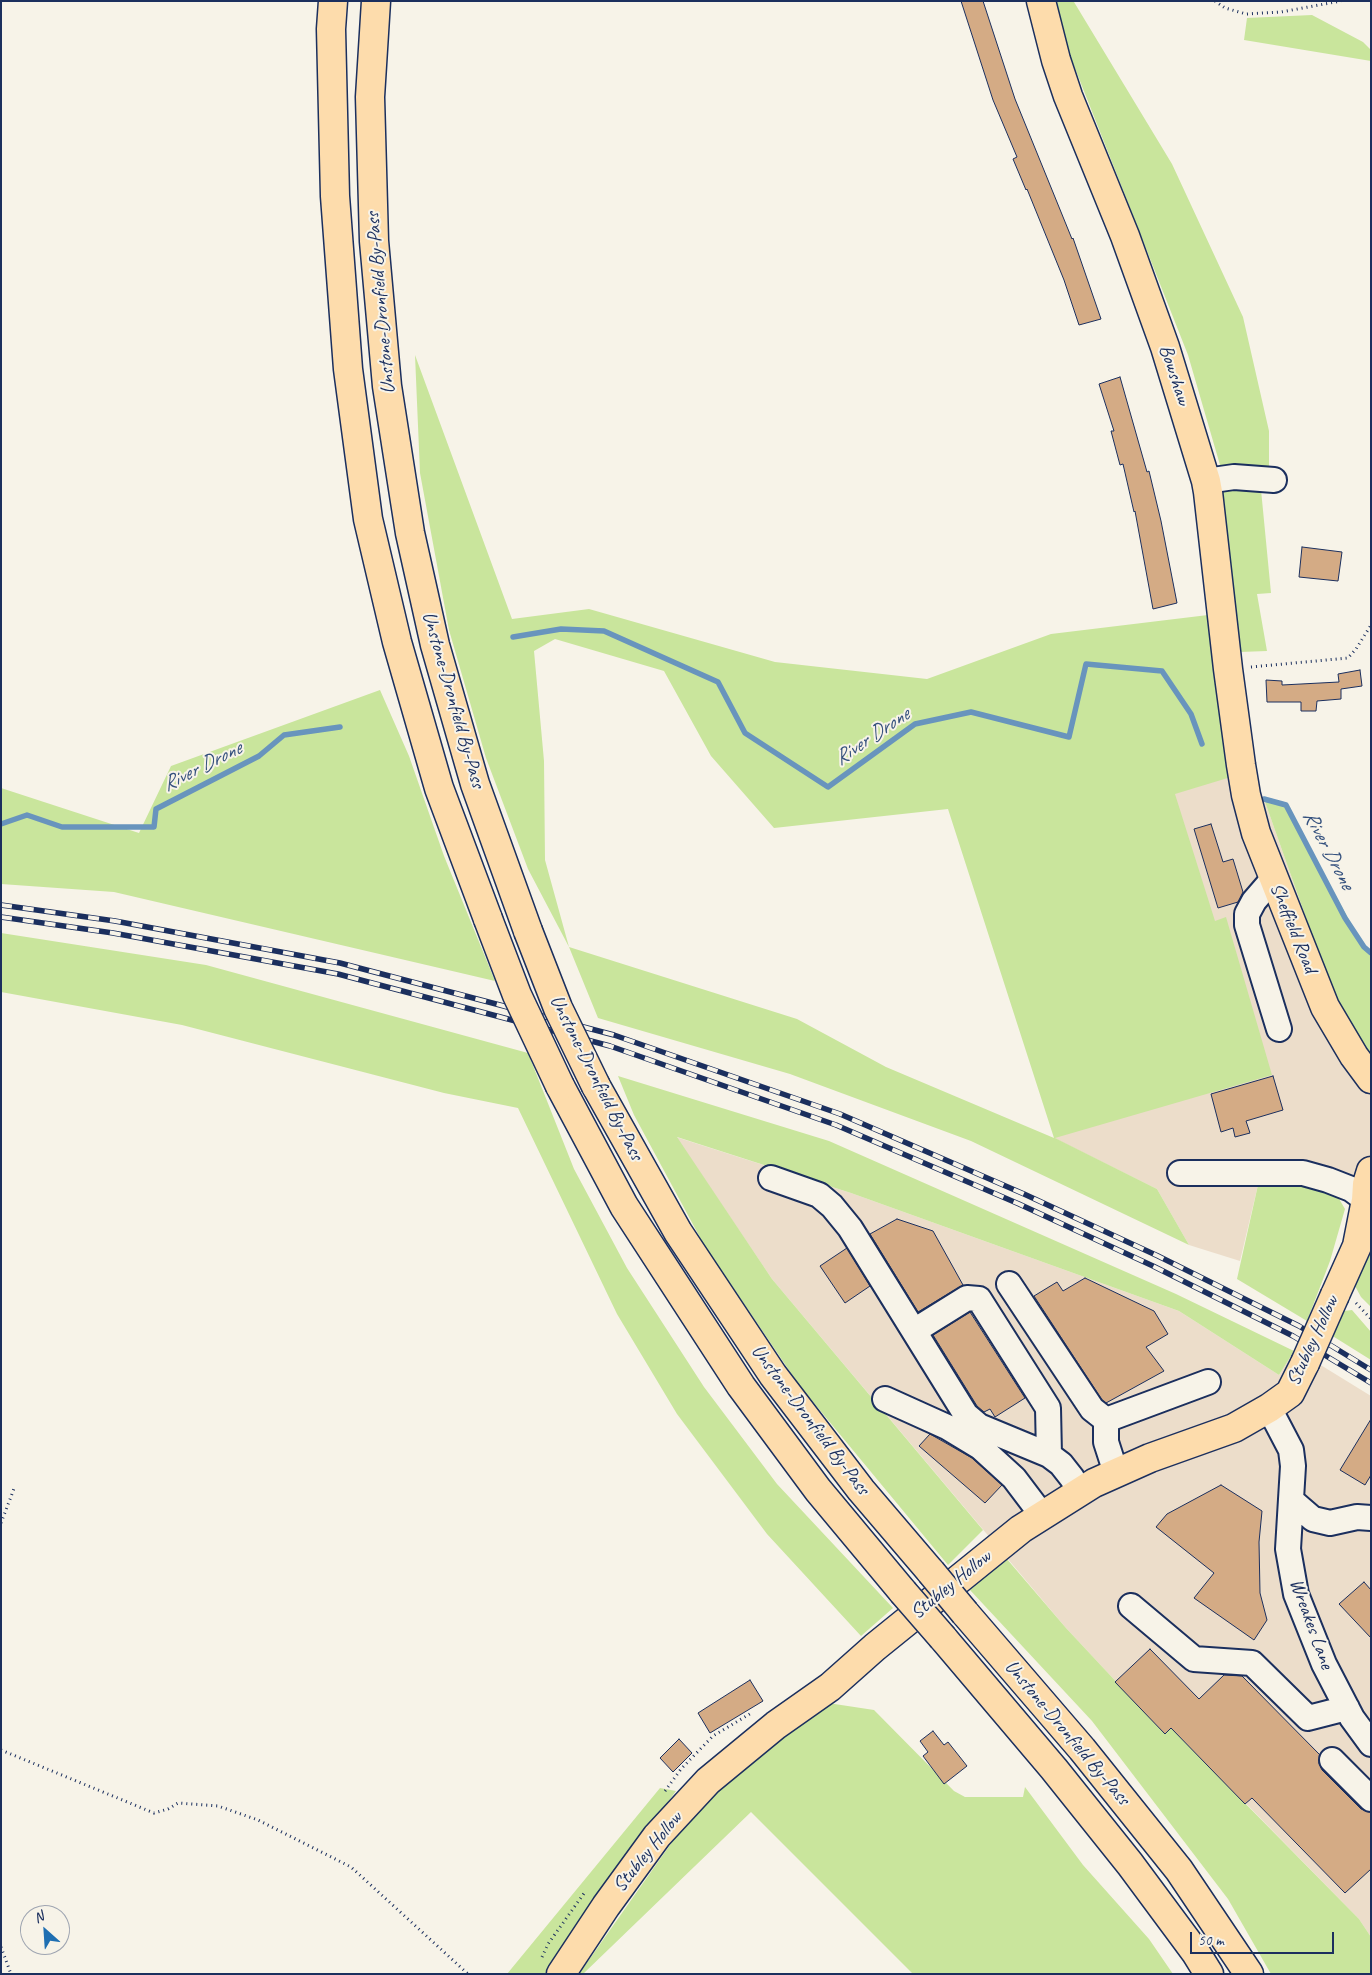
<!DOCTYPE html>
<html>
<head>
<meta charset="utf-8">
<style>
  body { margin:0 }
  #map { position:relative; width:1372px; height:1975px; overflow:hidden; background:#f7f3e8; font-family:Caveat,sans-serif }
  canvas { display:block }
  .frame { position:absolute; inset:0; border:2px solid #1b2f5e; pointer-events:none }
  .north { position:absolute; left:20px; top:1905px; width:50px; height:50px; box-sizing:border-box; background:#f7f3e8; border:1px solid #9fa5b1; border-radius:50%; rotate:334deg; font-size:14px; font-weight:700; line-height:20px; text-align:center; color:#1b2f5e }
  .north::after { content:''; display:block; margin:auto; width:18px; height:22px; background:#1f6fb2; clip-path:polygon(50% 0,100% 100%,50% 72%,0 100%) }
  .scale { position:absolute; left:1190px; top:1932px; width:144px; height:22px; box-sizing:border-box; border:2px solid #1b2f5e; border-top:0; padding-left:6px; font-size:15px; line-height:18px; white-space:nowrap; color:#1b2f5e; -webkit-text-stroke:4px #f7f3e8; paint-order:stroke }
</style>
</head>
<body>
<div id="map">
<canvas width="1372" height="1975"></canvas>
<div class="frame"></div>
<div class="north">N</div>
<div class="scale">50 m</div>
</div>
<script>
const c = document.querySelector('canvas').getContext('2d');
c.lineJoin = 'round';
function paint(path, color) {
  c.fillStyle = color;
  c.fill(path, 'evenodd');
}
function toPath(rows) {
  const path = new Path2D();
  for (const r of rows) {
    path.moveTo(r[0], r[1]);
    for (let i = 2; i < r.length; i += 2) path.lineTo(r[i], r[i + 1]);
  }
  return path;
}
function trace(path, color, width, dash) {
  c.strokeStyle = color;
  c.lineWidth = width;
  c.lineCap = dash ? 'butt' : 'round';
  c.setLineDash(dash || []);
  c.stroke(path);
}
function drawText(font, color, halo, rows, align = 'center') {
  c.font = font + ' Caveat,sans-serif';
  c.lineWidth = 4;
  c.setLineDash([]);
  c.textBaseline = 'middle';
  c.strokeStyle = halo;
  c.fillStyle = color;
  for (const [text, x, y, turn = 0] of rows) {
    c.save();
    c.translate(x, y);
    c.rotate((+turn || 0) * Math.PI / 180);
    c.textAlign = isNaN(turn) ? turn : align;
    if (halo) c.strokeText(text, 0, 0);
    c.fillText(text, 0, 0);
    c.restore();
  }
}
const built = toPath([
  [1159,742,1231,777,1264,799,1335,1000,1371,1063,1371,1164,1366,1178,1306,1164,1258,1185,1240,1261,1189,1245,1157,1189,1054,1138],
  [676,1137,851,1193,1179,1311,1279,1375,1294,1351,1319,1364,1371,1396,1371,1937,1359,1919,1172,1728,1165,1734,1066,1628,772,1279]
]);
const green = toPath([
  [1055,1,1074,2,1172,164,1243,317,1269,431,1269,469,1259,469,1271,593,1257,594,1267,651,1240,652,1220,465,1188,355,1067,48],
  [1312,15,1363,42,1371,50,1371,61,1244,40,1247,18],
  [415,355,512,619,589,609,775,662,927,679,1051,634,1208,615,1231,777,1175,794,1215,921,1226,917,1272,1075,1055,1138,1157,1189,1189,1245,971,1141,790,1074,598,1018,569,947,528,869,486,758,449,630,420,473],
  [555,639,664,671,711,756,774,828,948,809,1054,1138,886,1067,797,1019,569,947,545,860,544,761,534,651],
  [380,690,409,756,444,856,495,981,114,892,1,884,1,788,139,833,171,766],
  [1264,799,1286,805,1364,947,1371,953,1371,1063,1335,1000],
  [1,933,206,965,528,1053,574,1169,627,1268,704,1387,777,1484,893,1608,861,1636,767,1534,677,1414,617,1314,518,1108,444,1093,182,1025,1,992],
  [618,1076,829,1141,1176,1294,1294,1351,1279,1375,1179,1311,851,1193,677,1137,772,1279,983,1530,948,1565,799,1385,703,1243,634,1115],
  [1274,1178,1338,1197,1345,1209,1330,1261,1307,1321,1237,1279,1258,1185],
  [1371,1249,1371,1307,1361,1297,1355,1286,1360,1268],
  [1352,1310,1371,1332,1371,1360,1331,1335,1338,1317,1344,1311],
  [1006,1558,1066,1628,1165,1734,1171,1728,1359,1919,1371,1937,1371,1974,1271,1974,1228,1899,1092,1721,970,1590],
  [828,1703,874,1710,954,1791,965,1797,1023,1797,1025,1787,1083,1865,1149,1939,1173,1974,913,1974,751,1812,583,1974,579,1974,696,1808,812,1711],
  [660,1788,676,1791,586,1913,547,1974,507,1974]
]);
const stream = toPath([
  [513,637,561,629,604,631,718,682,745,733,828,787,915,724,971,712,1069,737,1086,664,1162,671,1191,714,1202,744],
  [1264,799,1286,805,1345,918,1364,947,1371,953],
  [1,824,27,815,62,827,154,827,156,809,259,756,284,735,340,727]
]);
const building = toPath([
  [961,1,983,1,1015,99,1072,239,1073,238,1101,319,1079,325,1064,280,1027,189,1026,190,1013,159,1017,157,993,100,961,1],
  [1120,377,1147,472,1149,471,1161,521,1177,603,1153,609,1135,511,1134,512,1123,464,1120,465,1111,431,1114,431,1099,384,1120,377],
  [1302,547,1342,552,1338,581,1299,577,1302,547],
  [1360,670,1362,686,1341,689,1341,699,1317,701,1316,711,1301,711,1301,702,1267,702,1266,680,1282,681,1282,685,1339,682,1338,674,1360,670],
  [1211,824,1223,862,1233,859,1243,892,1238,902,1218,908,1194,829,1211,824],
  [1273,1076,1283,1110,1246,1121,1250,1133,1235,1137,1233,1128,1221,1132,1211,1094,1273,1076],
  [897,1219,933,1231,963,1285,918,1312,870,1234,897,1219],
  [847,1248,870,1286,845,1303,820,1266,847,1248],
  [1085,1278,1154,1311,1168,1334,1146,1347,1164,1371,1106,1403,1102,1400,1034,1296,1057,1282,1063,1291,1085,1278],
  [970,1312,1025,1398,995,1417,990,1409,984,1412,977,1406,933,1335,970,1312],
  [1371,1419,1371,1475,1365,1485,1340,1470,1371,1419],
  [930,1434,972,1458,1002,1485,985,1503,919,1446,930,1434],
  [1221,1485,1262,1511,1259,1542,1260,1593,1267,1620,1254,1640,1194,1598,1214,1573,1156,1527,1167,1514,1221,1485],
  [1364,1582,1371,1590,1371,1638,1339,1604,1364,1582],
  [1150,1649,1199,1699,1224,1675,1242,1676,1320,1755,1319,1763,1322,1770,1361,1809,1371,1812,1371,1869,1345,1893,1252,1798,1245,1804,1171,1728,1165,1734,1115,1682,1150,1649],
  [750,1680,763,1701,710,1733,698,1713,750,1680],
  [933,1731,944,1745,948,1742,967,1766,944,1784,923,1756,928,1752,920,1741,933,1731],
  [679,1739,692,1753,673,1772,660,1758,679,1739]
]);
const path = toPath([
  [1215,1,1225,8,1246,14,1281,12,1341,1],
  [1251,667,1348,658,1356,649,1371,625],
  [1356,1303,1371,1319],
  [1,1523,15,1486],
  [1,1750,154,1813,168,1809,178,1803,218,1806,258,1820,351,1867,468,1974],
  [665,1791,681,1769,713,1736,753,1712],
  [1,1947,11,1974],
  [542,1957,548,1944,585,1892]
]);
const minor = toPath([
  [1206,481,1234,477,1274,480],
  [1273,879,1254,901,1247,914,1247,925,1279,1029],
  [1180,1173,1303,1173,1328,1180,1351,1189,1366,1200],
  [771,1178,819,1195,832,1206,850,1228,966,1415,979,1426,1049,1455,1061,1464,1072,1478,1080,1492],
  [1009,1284,1092,1409,1106,1420,1106,1442,1116,1473],
  [914,1331,967,1298,979,1299,1048,1408,1049,1455],
  [885,1399,947,1427,980,1447,1014,1478,1042,1515],
  [1269,1408,1291,1450,1293,1466,1288,1549,1296,1594,1324,1664,1352,1718,1371,1744],
  [1106,1420,1208,1382],
  [1291,1500,1313,1519,1330,1523,1357,1517,1371,1518],
  [1131,1606,1194,1659,1252,1663,1308,1718,1347,1708],
  [1332,1760,1371,1799]
]);
const major = toPath([
  [1041,1,1056,60,1068,96,1125,236,1165,347,1206,481,1208,492,1228,669,1241,765,1246,795,1256,833,1325,1007,1354,1056,1371,1079],
  [1335,1295,1357,1246,1366,1200,1367,1184,1371,1171],
  [561,1974,606,1906,657,1836,708,1781,776,1725,830,1687,875,1647,1021,1529,1094,1483,1150,1458,1234,1428,1269,1408,1290,1393,1305,1363]
]);
const highway = toPath([
  [333,1,331,29,335,196,348,369,368,519,397,642,439,788,488,919],
  [376,1,370,97,374,241,387,386,410,533,435,645,475,784,528,931],
  [560,1086,624,1206,741,1386,818,1490,903,1592],
  [596,1086,678,1232,773,1375,861,1490,931,1572],
  [965,1613,1082,1749,1179,1870,1249,1974],
  [943,1638,1054,1769,1130,1864,1196,1953,1209,1974]
]);
const rail = toPath([
  [1,905,115,921,340,963,614,1035,840,1114,1024,1194,1158,1256,1299,1326,1371,1370],
  [1,917,113,933,338,974,610,1046,836,1125,1019,1204,1153,1266,1293,1336,1371,1383]
]);
const majorBridge = toPath([
  [1305,1363,1335,1295]
]);
const highwayBridge = toPath([
  [488,919,517,995,560,1086],
  [528,931,558,1008,596,1086],
  [931,1572,965,1613],
  [903,1592,943,1638]
]);
const streetNames = [
  ["Unstone-Dronfield By-Pass",381,303,-95],
  ["Bowshaw",1174,375,72],
  ["Unstone-Dronfield By-Pass",453,700,74],
  ["Sheffield Road",1293,928,68],
  ["Unstone-Dronfield By-Pass",596,1078,63],
  ["Stubley Hollow",1313,1341,-65],
  ["Unstone-Dronfield By-Pass",810,1420,53],
  ["Stubley Hollow",951,1585,-39],
  ["Wreakes Lane",1311,1624,70],
  ["Unstone-Dronfield By-Pass",1067,1733,50],
  ["Stubley Hollow",648,1852,-51]
];
const waterNames = [
  ["River Drone",872,737,-34],
  ["River Drone",202,767,-27],
  ["River Drone",1328,850,62]
];
paint(built, '#ecddca');
paint(green, '#c9e59c');
trace(stream, '#6894bd', 5.5);
paint(building, '#d4ab85');
trace(building, '#1b2f5e', 1);
trace(minor, '#1b2f5e', 28);
trace(major, '#1b2f5e', 31);
trace(highway, '#1b2f5e', 31);
trace(path, '#1b2f5e', 3, [1, 4]);
trace(minor, '#f7f3e8', 24);
trace(major, '#fddcac', 28);
trace(highway, '#fddcac', 28);
trace(rail, '#1b2f5e', 5.5);
trace(rail, '#f7f3e8', 4, [11]);
trace(majorBridge, '#1b2f5e', 31, []);
trace(highwayBridge, '#1b2f5e', 31, []);
trace(majorBridge, '#fddcac', 28);
trace(highwayBridge, '#fddcac', 28);
drawText('20px', '#1b2f5e', '#f7f3e8', streetNames);
drawText('italic 21px', '#35517e', '#f7f3e8', waterNames);
</script>
</body>
</html>
